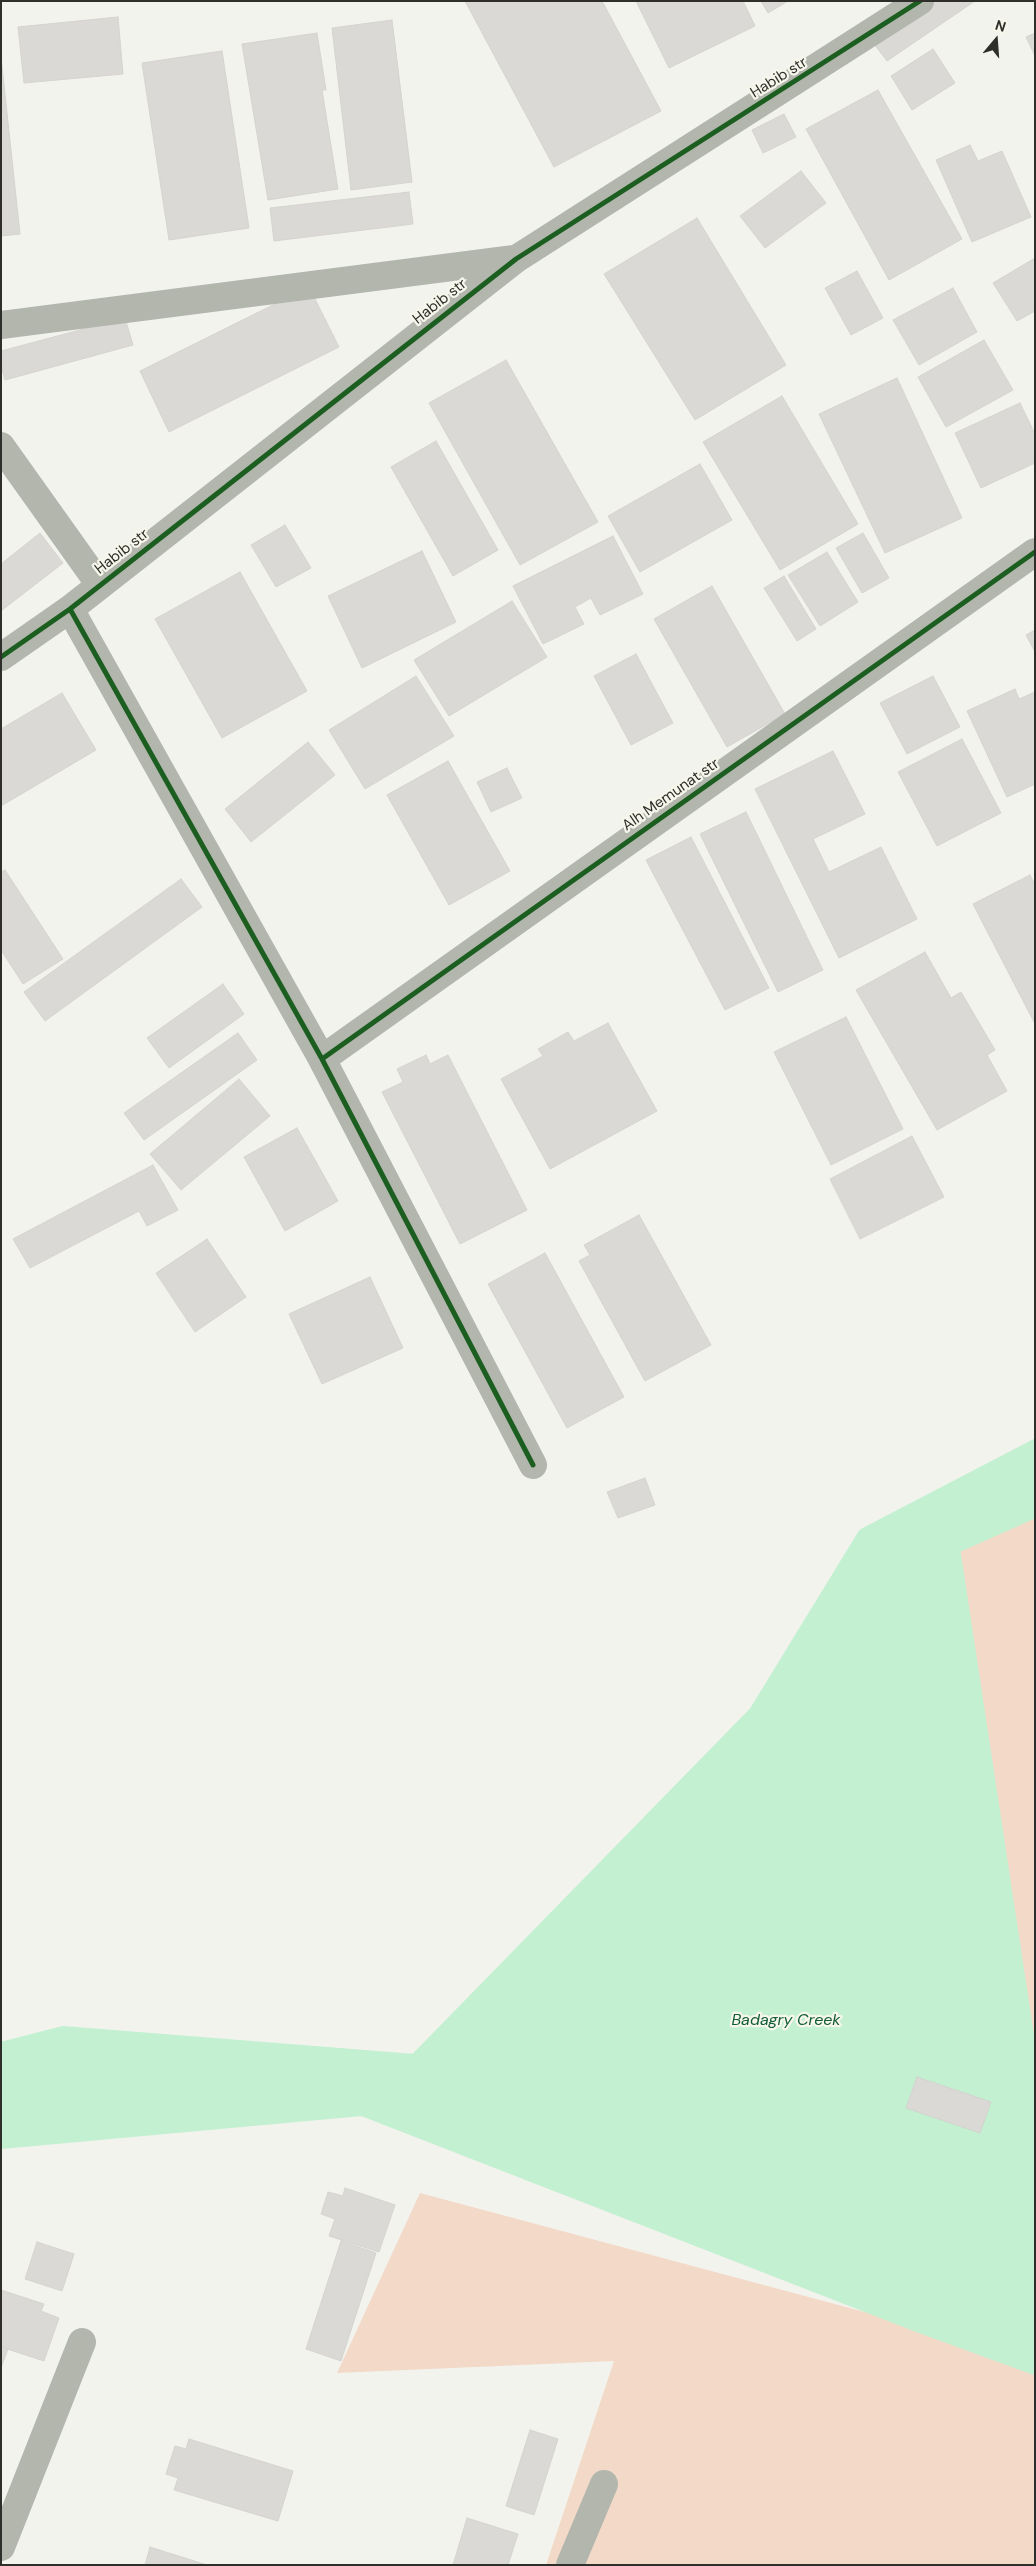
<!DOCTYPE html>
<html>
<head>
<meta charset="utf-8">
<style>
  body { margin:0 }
  #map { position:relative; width:1036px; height:2566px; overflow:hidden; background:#f3f3ee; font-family:"DM Sans",sans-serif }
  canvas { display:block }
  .frame { position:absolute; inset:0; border:2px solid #2e2e2a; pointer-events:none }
  .north { position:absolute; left:971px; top:15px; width:50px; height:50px; -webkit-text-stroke:4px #f6f6eb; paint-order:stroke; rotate:18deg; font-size:14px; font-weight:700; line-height:20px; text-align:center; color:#2e2e2a }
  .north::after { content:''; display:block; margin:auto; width:18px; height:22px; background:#2e2e2a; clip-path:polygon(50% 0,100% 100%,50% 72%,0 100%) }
</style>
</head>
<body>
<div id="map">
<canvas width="1036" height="2566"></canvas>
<div class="frame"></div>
<div class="north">N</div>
</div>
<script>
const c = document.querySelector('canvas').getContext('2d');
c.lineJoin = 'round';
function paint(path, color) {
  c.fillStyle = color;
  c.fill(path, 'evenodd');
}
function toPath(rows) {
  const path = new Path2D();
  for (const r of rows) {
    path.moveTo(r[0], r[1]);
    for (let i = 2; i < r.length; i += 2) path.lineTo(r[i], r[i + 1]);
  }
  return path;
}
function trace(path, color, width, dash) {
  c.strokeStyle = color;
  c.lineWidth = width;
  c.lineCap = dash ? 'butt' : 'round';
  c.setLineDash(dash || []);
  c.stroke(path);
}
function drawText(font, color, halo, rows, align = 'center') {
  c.font = font + ' "DM Sans",sans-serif';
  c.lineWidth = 4.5;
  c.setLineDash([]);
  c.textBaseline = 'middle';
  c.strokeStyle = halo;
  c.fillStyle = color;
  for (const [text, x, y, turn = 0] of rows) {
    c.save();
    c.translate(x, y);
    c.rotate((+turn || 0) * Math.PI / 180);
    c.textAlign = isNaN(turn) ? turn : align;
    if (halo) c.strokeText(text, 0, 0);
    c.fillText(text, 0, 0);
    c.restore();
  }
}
const green = toPath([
  [1035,1512,1035,2081,954,1548],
  [420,2193,917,2326,1035,2369,1035,2565,546,2565,614,2361,337,2373]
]);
const water = toPath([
  [1035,1445,1035,1512,954,1548,1035,2081,1035,2369,917,2326,362,2110,1,2143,1,2048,63,2032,415,2060,755,1712,864,1534]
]);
const stream = toPath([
  [1035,1512,954,1548,1035,2081],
  [1,2048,63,2032,415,2060,755,1712,864,1534,1035,1445],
  [1,2143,362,2110,917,2326,1035,2369]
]);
const building = toPath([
  [465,1,602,1,661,111,554,167,465,1],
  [636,1,743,1,755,26,669,68,636,1],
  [761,1,788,1,768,13,761,1],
  [929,1,975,1,887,61,871,40,929,1],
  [118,17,123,74,24,83,18,27,118,17],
  [392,20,412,182,351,190,332,28,392,20],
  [317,33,326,90,322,90,338,189,268,200,242,44,317,33],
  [1035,33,1035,56,1026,37,1035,33],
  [933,49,955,83,912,110,891,76,933,49],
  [222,51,249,228,169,240,142,63,222,51],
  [1,57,20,234,1,236,1,57],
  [878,90,962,239,889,280,806,129,878,90],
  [784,114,796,137,763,153,752,130,784,114],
  [970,145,978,161,1002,151,1031,217,972,242,936,160,970,145],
  [801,171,826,203,765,248,740,216,801,171],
  [409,192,413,224,274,241,270,208,409,192],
  [697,218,786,365,695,420,604,274,697,218],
  [1035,258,1035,311,1017,321,993,283,1035,258],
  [857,271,883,318,851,335,825,288,857,271],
  [309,287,339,347,169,432,140,371,309,287],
  [953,288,977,332,919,365,893,320,953,288],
  [125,318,133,345,5,380,1,366,1,351,125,318],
  [984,340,1013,390,946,427,918,377,984,340],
  [506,360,598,522,520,565,429,403,506,360],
  [897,378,962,518,885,553,819,414,897,378],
  [782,396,858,524,780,570,703,442,782,396],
  [1020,403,1035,434,1035,463,981,488,955,433,1020,403],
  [436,441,498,550,453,576,391,467,436,441],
  [700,464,732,520,640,572,608,516,700,464],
  [285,525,311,568,276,587,251,545,285,525],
  [40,533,63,563,1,611,1,564,40,533],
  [863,533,889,578,862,593,836,548,863,533],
  [613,536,643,594,600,615,591,598,575,607,584,624,543,644,513,586,613,536],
  [422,551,456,622,362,668,328,596,422,551],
  [827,552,858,602,820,626,788,575,827,552],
  [240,572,307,691,222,738,155,619,240,572],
  [784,576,816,629,797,641,764,588,784,576],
  [712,586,785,714,727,747,654,619,712,586],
  [512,601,547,657,449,716,414,660,512,601],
  [1035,630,1035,652,1026,635,1035,630],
  [636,654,673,723,631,745,594,676,636,654],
  [416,676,454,736,365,789,329,730,416,676],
  [933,676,960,727,907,754,880,703,933,676],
  [1015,689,1019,699,1035,692,1035,784,1007,797,967,711,1015,689],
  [62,693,96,750,1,806,1,729,62,693],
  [962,739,1001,813,937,846,898,772,962,739],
  [308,742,335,775,251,842,225,809,308,742],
  [833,751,865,814,813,839,829,872,881,847,917,919,839,958,755,789,833,751],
  [448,761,510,871,449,905,387,795,448,761],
  [507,768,522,798,491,812,477,782,507,768],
  [746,812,823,970,778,992,700,834,746,812],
  [691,837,769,988,725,1010,646,860,691,837],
  [5,870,63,959,23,984,1,950,1,872,5,870],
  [1030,875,1035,885,1035,1024,973,904,1030,875],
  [181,879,202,907,45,1021,24,992,181,879],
  [925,952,951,998,961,992,995,1050,987,1055,1007,1091,937,1130,856,990,925,952],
  [223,984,244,1014,169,1068,147,1038,223,984],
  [846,1017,903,1129,831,1165,774,1052,846,1017],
  [608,1023,657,1111,550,1169,501,1079,543,1056,538,1049,568,1032,574,1041,608,1023],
  [238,1033,257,1060,144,1140,124,1113,238,1033],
  [426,1055,430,1064,448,1055,527,1210,460,1244,382,1092,403,1082,397,1069,426,1055],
  [239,1079,270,1116,181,1190,150,1154,239,1079],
  [297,1128,338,1201,285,1231,244,1157,297,1128],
  [912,1136,944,1197,860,1239,830,1179,912,1136],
  [153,1165,178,1210,147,1226,139,1211,30,1268,13,1239,153,1165],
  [639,1215,711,1345,645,1381,579,1261,590,1255,584,1245,639,1215],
  [207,1239,246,1297,195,1332,156,1273,207,1239],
  [545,1253,624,1397,567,1428,488,1284,545,1253],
  [370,1277,403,1348,322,1384,289,1314,370,1277],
  [645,1478,655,1505,618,1518,607,1492,645,1478],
  [917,2077,991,2102,980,2133,906,2108,917,2077],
  [345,2188,395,2205,379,2252,329,2236,335,2219,321,2214,328,2192,343,2196,345,2188],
  [341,2241,376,2253,341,2361,306,2349,341,2241],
  [37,2242,74,2254,62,2291,25,2279,37,2242],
  [1,2290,44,2304,41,2311,59,2318,44,2361,1,2347,1,2290],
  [1,2346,8,2349,1,2368,1,2346],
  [530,2430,558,2439,534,2515,506,2506,530,2430],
  [189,2439,293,2471,278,2521,174,2490,178,2478,166,2474,175,2446,186,2449,189,2439],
  [467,2518,518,2534,508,2565,453,2565,467,2518],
  [150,2547,207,2565,145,2565,150,2547]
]);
const minor = toPath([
  [1,325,514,259],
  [1,446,100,585],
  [70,609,322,1059,533,1465],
  [1,657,70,609,516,259,920,1],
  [322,1059,1035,552],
  [1,2547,82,2342],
  [570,2565,604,2484]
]);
const cycleway = toPath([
  [70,609,322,1059,533,1465],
  [1,657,70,609,516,259,920,1],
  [322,1059,1035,552]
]);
const streetNames = [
  ["Habib str",779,78,-32],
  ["Habib str",440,302,-38],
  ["Habib str",122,552,-38],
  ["Alh Memunat str",671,795,-35]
];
const waterNames = [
  ["Badagry Creek",786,2021]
];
paint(green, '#f3d9c8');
paint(water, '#c2f0d1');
trace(stream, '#c2f0d1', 12);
paint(building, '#dad9d5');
trace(building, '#d4d3cf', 1);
trace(minor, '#b2b6ad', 28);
trace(cycleway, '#1b5e20', 5);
drawText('15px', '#2e2e2a', '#f6f6eb', streetNames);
drawText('italic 16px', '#0f5c37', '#f6f6eb', waterNames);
</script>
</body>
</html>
